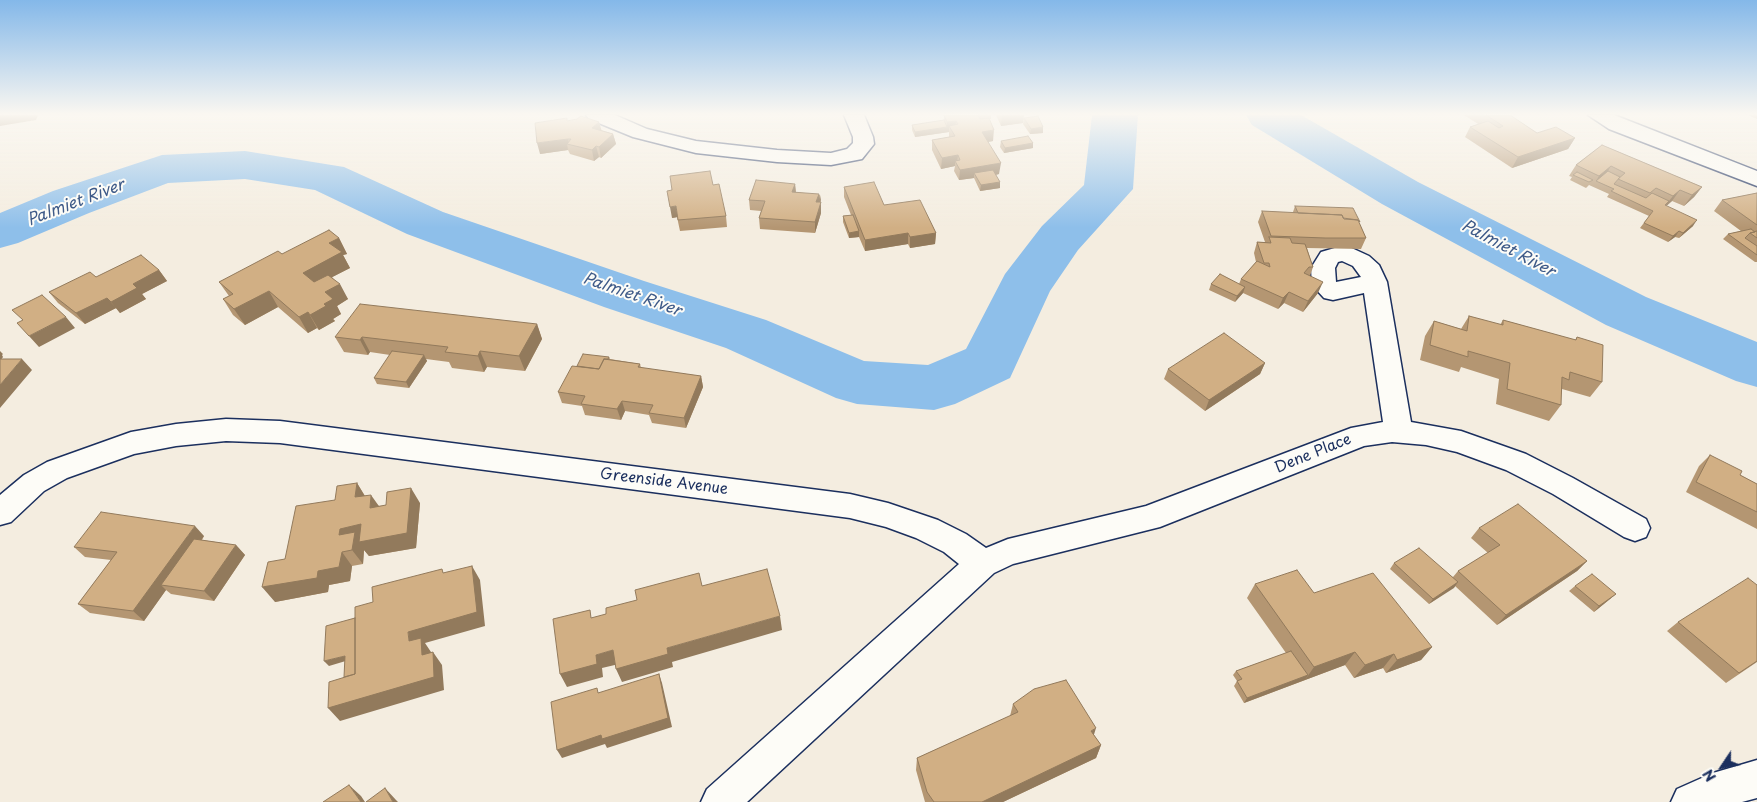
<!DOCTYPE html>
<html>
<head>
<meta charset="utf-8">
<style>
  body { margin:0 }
  #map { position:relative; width:1757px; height:802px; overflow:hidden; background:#f4ede0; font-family:"Playpen Sans",sans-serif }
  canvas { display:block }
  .north { position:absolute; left:1697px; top:742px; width:50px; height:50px; -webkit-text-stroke:4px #fdfcf7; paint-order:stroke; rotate:236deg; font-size:14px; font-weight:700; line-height:20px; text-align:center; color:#1b2f5e }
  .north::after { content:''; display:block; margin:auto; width:18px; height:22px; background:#1b2f5e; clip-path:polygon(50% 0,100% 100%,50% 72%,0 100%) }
</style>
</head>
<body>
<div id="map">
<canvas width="1757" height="802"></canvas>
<div class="north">N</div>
</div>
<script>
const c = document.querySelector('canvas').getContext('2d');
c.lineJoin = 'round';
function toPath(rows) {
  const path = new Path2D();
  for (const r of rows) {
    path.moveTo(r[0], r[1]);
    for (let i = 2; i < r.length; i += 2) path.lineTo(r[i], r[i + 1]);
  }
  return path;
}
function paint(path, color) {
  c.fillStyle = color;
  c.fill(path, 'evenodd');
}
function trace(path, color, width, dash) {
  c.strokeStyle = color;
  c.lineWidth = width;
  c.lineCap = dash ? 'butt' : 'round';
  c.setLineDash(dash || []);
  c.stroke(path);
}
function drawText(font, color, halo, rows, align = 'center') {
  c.font = font + ' "Playpen Sans",sans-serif';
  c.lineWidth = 4;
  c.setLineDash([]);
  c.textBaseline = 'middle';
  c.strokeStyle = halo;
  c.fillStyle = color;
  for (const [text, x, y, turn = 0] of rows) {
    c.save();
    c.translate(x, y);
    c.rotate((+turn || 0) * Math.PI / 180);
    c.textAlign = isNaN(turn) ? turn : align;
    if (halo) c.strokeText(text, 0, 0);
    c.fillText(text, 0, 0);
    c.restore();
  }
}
const river = toPath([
  [1092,115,1138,115,1133,189,1078,250,1050,291,1010,378,955,404,934,410,857,404,836,398,726,348,604,307,407,234,315,190,245,179,168,183,89,213,18,243,0,248,0,213,53,191,162,155,245,151,344,167,443,212,644,281,766,320,864,361,928,365,966,349,1005,274,1042,226,1084,185,1092,115],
  [1246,115,1301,115,1418,182,1646,297,1757,342,1757,387,1736,381,1606,325,1382,204,1252,125,1246,115]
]);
const street = toPath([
  [586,115,615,115,647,129,696,141,777,150,831,153,847,149,853,143,853,137,844,115,864,115,873,137,874,144,862,159,831,165,777,162,696,153,633,137,589,119,586,115],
  [1588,115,1614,115,1757,171,1757,186,1609,129,1588,115],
  [1345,245,1369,256,1379,265,1387,282,1411,422,1461,431,1526,454,1573,478,1646,519,1650,528,1646,537,1635,541,1624,537,1553,494,1506,470,1457,452,1426,445,1392,442,1364,446,1160,527,1013,564,994,573,747,802,701,802,707,789,959,564,944,552,916,538,886,527,850,518,280,443,226,441,176,446,134,454,67,478,44,491,11,522,0,525,0,495,24,475,47,462,131,432,176,424,226,419,280,421,850,494,888,503,938,520,966,534,986,548,1008,539,1146,506,1351,428,1383,422,1364,293,1333,300,1324,298,1312,285,1311,268,1321,252,1345,245],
  [1342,261,1353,266,1361,277,1336,282,1335,268,1338,262,1342,261]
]);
const secondary = toPath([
  [1757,760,1757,798,1742,802,1671,802,1677,789,1713,773,1757,760]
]);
const wall = toPath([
  [944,115,991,115,991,119,989,119,993,141,988,142,999,174,996,175,1000,188,980,191,974,178,959,180,954,171,955,166,941,169,932,150,932,140,949,137,949,132,915,137,912,130,912,125,944,120],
  [996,115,1024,115,1023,123,1001,126],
  [1464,115,1510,115,1537,133,1575,138,1568,149,1512,168,1465,137,1470,127,1478,124],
  [1748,115,1757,115,1757,119],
  [1024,118,1043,133,1030,134,1023,124],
  [567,121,599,122,601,130,613,134,616,144,601,158,599,157,594,161,570,154,568,150,540,154],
  [1001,141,1033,143,1033,148,1004,153,1000,147],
  [1602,145,1702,187,1694,197,1684,206,1672,201,1666,206,1693,226,1679,238,1675,237,1668,242,1640,228,1649,216,1607,197,1609,194,1589,185,1586,188,1570,180,1572,177,1569,176,1576,165],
  [795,184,796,192,820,195,821,213,815,233,760,229,759,218,761,211,750,210,749,200],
  [713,185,726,216,727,227,680,231,677,217,672,218],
  [844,187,884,205,936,233,935,244,910,248,908,244,865,251,859,237,849,238,843,222,843,216,851,215,844,197],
  [1757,193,1757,262,1755,262,1723,239,1728,234,1741,231,1714,211,1722,200],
  [1295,206,1359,223,1366,238,1361,249,1307,248,1313,267,1310,276,1318,293,1303,312,1284,303,1278,309,1243,293,1235,302,1209,290,1211,284,1239,284,1241,279,1256,262,1254,253,1257,242,1265,242,1258,222,1262,211,1293,213,1293,212],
  [339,238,347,254,343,255,350,268,332,277,348,299,337,306,341,314,333,319,335,321,319,330,317,328,308,333,278,307,245,325,233,315,223,299,229,296,219,282,282,254],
  [159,270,167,281,142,294,146,299,120,313,116,308,85,324,58,303,49,292,96,277],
  [1469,316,1500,325,1503,320,1575,340,1577,337,1602,382,1590,397,1562,389,1561,390,1561,405,1549,421,1496,404,1499,379,1461,367,1459,372,1420,360,1425,336,1434,321,1461,329],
  [537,324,542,339,525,371,487,367,484,372,452,368,449,362,426,359,427,361,409,388,377,384,374,378,390,355,370,352,368,355,344,352,335,337],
  [609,357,610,359,640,364,641,368,701,376,703,387,686,428,652,423,649,415,625,411,621,420,585,415,582,406,562,403,558,392,577,366],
  [1265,363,1260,374,1205,411,1164,379,1168,369],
  [1710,455,1740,475,1757,484,1757,529,1686,492,1699,466],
  [357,483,365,496,379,506,420,503,416,548,369,556,364,550,363,564,352,566,350,581,329,585,328,592,275,602,285,559,335,500],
  [1479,528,1587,561,1577,571,1497,625,1455,586,1429,604,1390,569,1394,563,1453,577,1458,571,1488,553,1471,538],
  [204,536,202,540,236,545,245,555,214,601,171,594,166,590,144,621,90,613,78,604,111,560,85,557,74,547],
  [1255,584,1314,593,1432,647,1421,660,1386,673,1383,668,1354,678,1345,665,1244,703,1234,686,1237,681,1233,675,1236,671,1286,653,1247,598],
  [1757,585,1757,662,1726,683,1667,631,1678,622],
  [1575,586,1616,594,1610,599,1594,612,1569,591],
  [1013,704,1094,735,1101,745,1096,758,1003,802,925,802,916,770,917,758,1010,716]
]);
const shadedWall = toPath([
  [0,115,38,115,36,120,0,126],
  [1002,115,1024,115,1023,123,1001,126],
  [956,121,955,131,949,126,949,132,915,137,915,132,947,127,947,122],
  [599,122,602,132,592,128],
  [1043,127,1043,133,1030,134,1031,129],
  [994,130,993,141,981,143,982,132],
  [613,134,616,144,601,158,599,147],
  [1575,138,1568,149,1512,168,1518,157],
  [568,139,569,144,567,144,568,150,540,154,537,143],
  [1033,143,1033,148,1004,153,1005,148],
  [596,146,599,157,594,161,592,150],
  [958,155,957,164,955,161,955,166,941,169,942,158],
  [1001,163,999,174,977,178,974,173,974,178,959,180,960,170],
  [1611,166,1604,177,1596,181,1599,176],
  [1000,182,1000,188,980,191,981,185],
  [795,184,796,195,792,192],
  [1702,187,1694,197,1684,206,1692,195],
  [1680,190,1672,201,1661,211,1673,196],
  [819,194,819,199,820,195,821,200,817,213,816,202],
  [821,202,821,213,815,233,815,222],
  [676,206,678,217,672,218,670,207],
  [1697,220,1693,226,1679,238,1683,233],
  [859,231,859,237,849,238,849,233],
  [1679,231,1675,237,1668,242,1673,236],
  [908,233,908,244,865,251,865,240],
  [936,233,935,244,910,248,910,237],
  [339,238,347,254,343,255,350,268,311,288,303,273,329,243],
  [159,270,167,281,142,294,146,299,120,313,111,302,133,284],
  [1323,282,1318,293,1303,312,1308,301],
  [340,284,348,299,337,306,341,314,333,319,335,321,319,330,310,315,324,304,325,292],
  [1245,287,1243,293,1235,302,1237,296],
  [269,291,278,307,245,325,234,309],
  [1289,292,1284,303,1278,309,1283,298],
  [107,298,116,308,85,324,76,313],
  [308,312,317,328,308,333,299,317],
  [66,317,75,328,39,347,29,336],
  [537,324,542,339,525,371,519,356],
  [362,337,370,352,368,355,360,340],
  [0,351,3,354,2,355,3,357,0,361],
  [480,351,487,367,484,372,478,356],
  [424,355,427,361,409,388,406,382],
  [22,359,32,370,0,408,0,385],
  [1265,363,1260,374,1205,411,1209,400],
  [701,376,703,387,686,428,684,418],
  [622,401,625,411,621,420,617,409],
  [357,483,366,498,355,497],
  [411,488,420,503,416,548,369,556,364,550,363,564,352,550,339,535,340,529,361,524],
  [371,495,381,509,370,508],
  [195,526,204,536,169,586,161,585,166,590,144,621,133,611],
  [236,545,245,555,214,601,204,591],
  [342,552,352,566,350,581,329,585,328,592,275,602,262,587,318,571],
  [1587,561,1577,571,1497,625,1506,615],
  [472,566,480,580,485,626,425,643,431,652,432,669,409,641,408,632],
  [1458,582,1454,588,1429,604,1433,599],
  [1616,594,1610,599,1594,612,1599,606],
  [780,616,782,630,672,662,673,667,622,682,616,669,667,648],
  [1432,647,1421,660,1386,673,1397,660],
  [613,650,619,664,602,668,603,677,567,687,560,674,596,655],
  [433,652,442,665,444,690,340,721,328,708],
  [1355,652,1345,665,1305,680,1314,667],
  [1394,654,1383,668,1354,678,1365,665],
  [345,656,349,660,329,666,324,661],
  [659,674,662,683,672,727,607,748,605,744,562,758,557,750],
  [1308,675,1305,680,1244,703,1247,698],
  [1096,728,1092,741,1091,731],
  [1101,745,1096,758,1003,802,982,802],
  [349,785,361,796,365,802,361,802],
  [385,788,396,800,398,802,393,802]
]);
const building = toPath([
  [944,115,978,115,980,119,989,118,994,130,982,132,1001,163,960,170,955,161,960,160,958,155,942,158,932,140,955,136,949,126,958,124,956,121,947,122,944,115],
  [1486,115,1510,115,1537,133,1556,127,1575,138,1518,157,1470,127,1488,121,1499,128,1503,126,1486,115],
  [581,116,599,122,592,128,613,134,599,147,596,146,592,150,567,144,571,139,568,139,537,143,535,123,567,118,567,121,577,119,581,116],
  [1038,116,1043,127,1031,129,1024,118,1038,116],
  [944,120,947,127,915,132,912,125,944,120],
  [1028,136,1033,143,1005,148,1001,141,1028,136],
  [1602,145,1702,187,1692,195,1680,190,1673,196,1656,188,1650,193,1618,179,1625,173,1611,166,1599,176,1576,165,1602,145],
  [993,170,1000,182,981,185,974,173,993,170],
  [710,171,713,185,719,184,726,216,678,220,676,206,670,207,667,191,672,190,670,176,710,171],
  [1608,171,1620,177,1614,184,1646,198,1652,193,1669,201,1665,205,1697,220,1683,233,1679,231,1673,236,1644,223,1653,211,1611,191,1614,189,1596,181,1608,171],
  [1577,172,1593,180,1589,182,1573,175,1577,172],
  [756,180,795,184,792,192,819,194,816,202,821,202,815,222,759,218,765,201,749,200,756,180],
  [874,182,884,205,920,200,936,233,910,237,908,233,865,240,844,187,874,182],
  [1757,193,1757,225,1722,200,1757,193],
  [1295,206,1353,208,1360,222,1358,220,1343,218,1342,215,1298,213,1295,206],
  [1262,211,1342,215,1344,219,1358,220,1366,238,1325,238,1271,236,1262,211],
  [853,215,859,231,849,233,843,216,853,215],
  [1751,229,1755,232,1750,233,1745,238,1757,246,1757,255,1728,234,1751,229],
  [329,230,339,238,329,243,342,252,303,273,314,282,328,275,340,284,325,292,333,299,324,304,326,306,310,315,308,312,299,317,269,291,234,309,223,299,233,294,219,282,278,251,282,254,329,230],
  [1757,231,1757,238,1750,233,1757,231],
  [1269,237,1290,238,1292,243,1305,244,1313,267,1309,267,1304,273,1323,282,1308,301,1289,292,1283,298,1241,279,1257,261,1270,267,1269,263,1264,263,1257,242,1271,243,1269,237],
  [141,255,159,270,133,284,137,288,111,302,107,298,76,313,49,292,90,272,96,277,141,255],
  [1220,274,1245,287,1237,296,1211,284,1220,274],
  [42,295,66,317,29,336,17,323,23,320,12,310,42,295],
  [360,304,537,324,519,356,480,351,478,356,445,352,448,347,362,337,360,340,335,337,360,304],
  [1469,316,1503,325,1503,320,1576,340,1577,337,1603,345,1602,382,1570,372,1569,380,1562,377,1561,405,1507,389,1510,363,1468,351,1468,357,1430,345,1434,321,1467,331,1469,316],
  [1224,333,1265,363,1209,400,1168,369,1224,333],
  [392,351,424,355,406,382,374,378,392,351],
  [583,354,609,357,608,359,604,359,599,369,577,366,583,354],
  [0,359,22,359,0,385,0,359],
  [604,359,640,364,638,367,701,376,684,418,649,413,653,405,622,401,617,409,581,404,585,396,558,392,572,366,599,369,604,359],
  [1710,455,1742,471,1740,475,1757,484,1757,512,1696,482,1710,455],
  [357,483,355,497,371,495,370,508,386,505,387,492,411,488,407,533,359,542,361,524,340,529,339,535,355,532,352,550,342,552,339,567,318,571,317,578,262,587,268,562,285,559,296,506,335,500,337,486,357,483],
  [1518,504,1587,561,1506,615,1458,571,1500,545,1479,528,1518,504],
  [101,512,195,526,133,611,78,604,117,552,74,547,101,512],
  [194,539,236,545,204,591,161,585,194,539],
  [1419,548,1458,582,1433,599,1394,563,1419,548],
  [472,566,477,612,408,632,409,641,421,638,422,655,433,652,434,677,328,708,329,682,355,674,355,607,373,602,372,587,442,569,443,573,472,566],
  [767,569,780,616,667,648,668,654,616,669,613,650,596,655,597,664,560,674,553,619,590,610,591,618,606,614,606,608,637,600,635,590,699,573,702,586,767,569],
  [1297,570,1314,593,1373,573,1432,647,1397,660,1394,654,1365,665,1355,652,1314,667,1255,584,1297,570],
  [1592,574,1616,594,1599,606,1575,586,1592,574],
  [1748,578,1757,585,1757,661,1739,673,1678,622,1748,578],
  [355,618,355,674,344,677,345,656,324,661,326,626,355,618],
  [1291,651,1308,675,1247,698,1237,681,1242,679,1236,671,1291,651],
  [659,674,668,718,602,739,601,735,557,750,551,702,597,688,598,693,659,674],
  [1066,680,1096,728,1091,731,1101,745,982,802,934,802,927,792,917,758,1018,712,1013,704,1034,689,1066,680],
  [349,785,361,802,323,802,349,785],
  [385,788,393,802,366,802,385,788]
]);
const streetNames = [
  ["Dene Place",1313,454,-22],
  ["Greenside Avenue",664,482,7]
];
const waterNames = [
  ["Palmiet River",76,203,-21],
  ["Palmiet River",1508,249,28],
  ["Palmiet River",632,295,19]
];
paint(river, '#8ebfea');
trace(street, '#1b2f5e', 3);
trace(secondary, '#1b2f5e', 3);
paint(street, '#fdfcf7');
paint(secondary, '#fdfcf7');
paint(wall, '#b49672');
paint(shadedWall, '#927a5c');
paint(building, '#d1af84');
trace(building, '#927a5c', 1);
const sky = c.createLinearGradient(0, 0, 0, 228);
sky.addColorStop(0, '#84b8e9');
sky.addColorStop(0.5, '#faf7f1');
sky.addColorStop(1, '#faf7f100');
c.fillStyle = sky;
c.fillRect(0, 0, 1757, 228);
drawText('15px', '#1b2f5e', '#fdfcf7', streetNames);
drawText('italic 16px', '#3e5a88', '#fdfcf7', waterNames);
</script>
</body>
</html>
